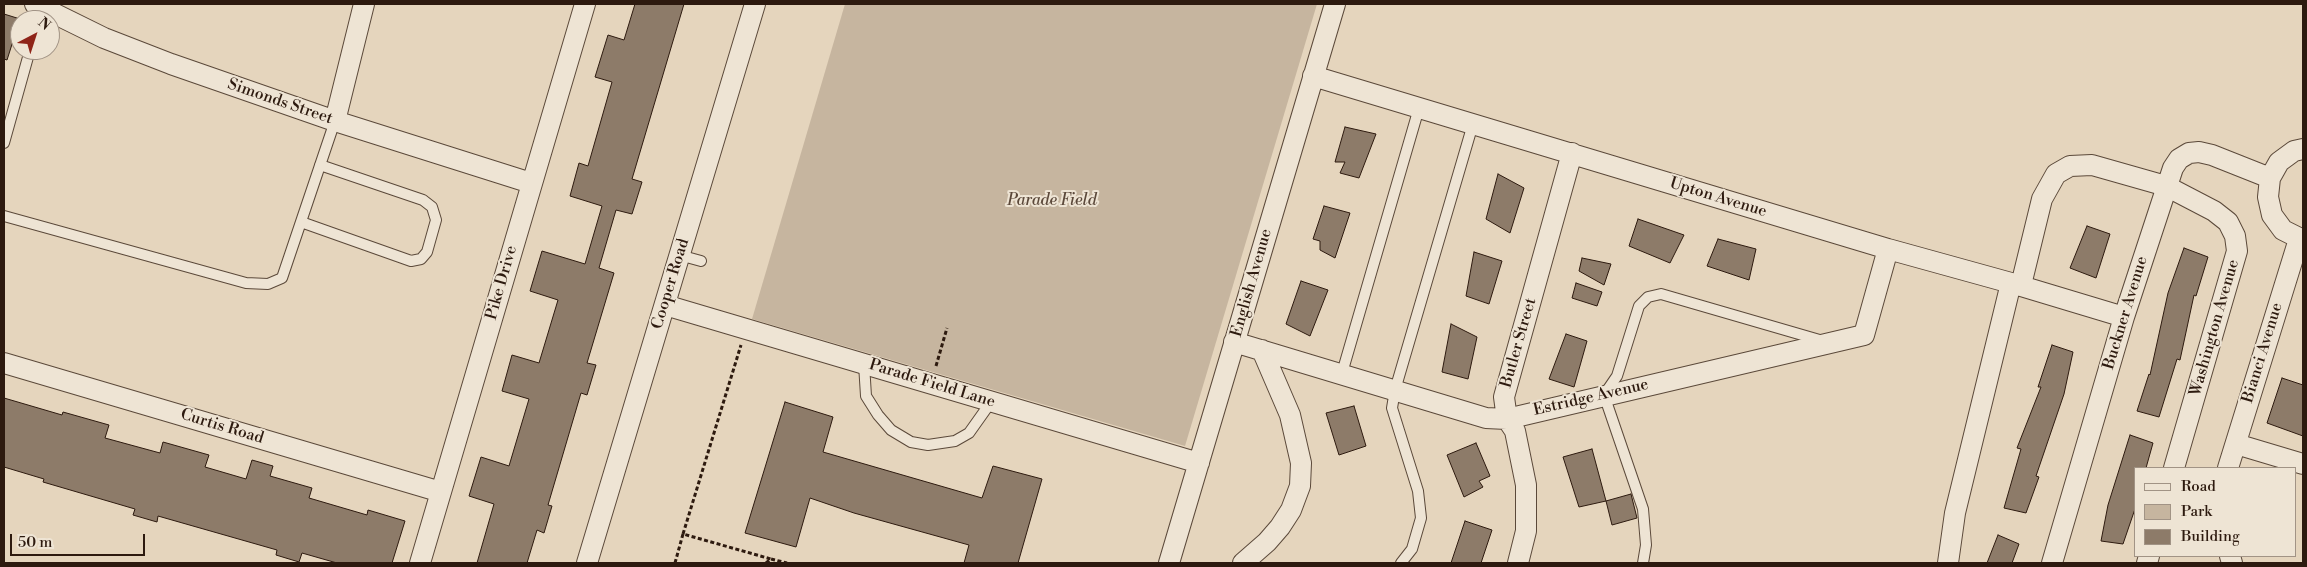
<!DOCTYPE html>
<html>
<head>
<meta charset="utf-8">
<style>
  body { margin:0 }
  #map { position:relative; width:2307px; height:567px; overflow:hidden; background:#e5d5bd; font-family:"Libre Bodoni",serif }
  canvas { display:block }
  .frame { position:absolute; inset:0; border:5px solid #2d1a0f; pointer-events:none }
  .legend { position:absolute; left:2134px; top:467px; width:162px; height:90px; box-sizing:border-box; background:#eee4d4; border:1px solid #a19385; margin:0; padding:6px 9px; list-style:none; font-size:15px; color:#2d1a0f }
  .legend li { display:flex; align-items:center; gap:10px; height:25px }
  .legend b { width:25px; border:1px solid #a19385 }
  .north { position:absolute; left:10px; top:10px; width:50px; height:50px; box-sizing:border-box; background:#eee4d4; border:1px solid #a19385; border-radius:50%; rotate:40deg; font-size:14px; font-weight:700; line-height:20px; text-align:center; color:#2d1a0f }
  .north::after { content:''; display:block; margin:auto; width:18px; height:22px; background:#8f2418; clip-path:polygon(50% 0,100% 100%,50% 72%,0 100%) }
  .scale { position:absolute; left:10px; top:534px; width:135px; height:22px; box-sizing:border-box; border:2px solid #2d1a0f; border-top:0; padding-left:6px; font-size:15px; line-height:18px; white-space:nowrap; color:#2d1a0f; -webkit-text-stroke:4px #eee4d4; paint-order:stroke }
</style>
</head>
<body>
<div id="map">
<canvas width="2307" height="567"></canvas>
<div class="frame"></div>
<ul class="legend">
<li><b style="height:6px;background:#eee4d4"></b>Road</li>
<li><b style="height:14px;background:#c6b59f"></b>Park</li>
<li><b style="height:14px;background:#8d7b69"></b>Building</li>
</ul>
<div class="north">N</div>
<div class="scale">50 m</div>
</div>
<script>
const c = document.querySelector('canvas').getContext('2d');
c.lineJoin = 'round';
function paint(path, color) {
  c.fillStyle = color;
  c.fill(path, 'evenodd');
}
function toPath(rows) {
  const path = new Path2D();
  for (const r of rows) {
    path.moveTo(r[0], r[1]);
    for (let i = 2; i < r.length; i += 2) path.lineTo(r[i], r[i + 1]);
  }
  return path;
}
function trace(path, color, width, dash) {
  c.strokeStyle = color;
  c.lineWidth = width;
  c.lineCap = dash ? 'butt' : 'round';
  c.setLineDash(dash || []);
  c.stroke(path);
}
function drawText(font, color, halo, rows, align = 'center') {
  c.font = font + ' "Libre Bodoni",serif';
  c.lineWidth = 4;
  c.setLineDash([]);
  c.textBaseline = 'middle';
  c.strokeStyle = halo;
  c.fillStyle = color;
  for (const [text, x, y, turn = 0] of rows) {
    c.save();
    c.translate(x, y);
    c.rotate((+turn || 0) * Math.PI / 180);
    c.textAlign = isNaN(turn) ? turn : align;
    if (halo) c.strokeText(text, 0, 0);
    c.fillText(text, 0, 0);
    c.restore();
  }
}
const green = toPath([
  [845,4,1317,4,1185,446,752,319]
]);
const building = toPath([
  [635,4,684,4,632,179,642,182,632,214,616,210,599,268,614,273,587,363,596,365,587,395,581,393,548,505,552,506,544,533,537,530,527,563,477,563,494,504,469,496,481,457,509,466,529,399,502,391,512,355,539,363,558,300,530,291,542,251,585,264,602,206,570,196,579,163,588,166,612,82,595,77,608,35,624,40,635,4],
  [4,14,20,19,7,60,4,59,4,14],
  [1345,127,1376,134,1359,178,1340,173,1345,162,1335,162,1345,127],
  [1498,174,1524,188,1510,233,1486,219,1498,174],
  [1324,206,1350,213,1335,258,1320,250,1320,241,1313,239,1324,206],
  [1638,219,1684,235,1670,263,1629,246,1638,219],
  [2087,226,2110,234,2096,278,2070,268,2087,226],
  [1718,239,1756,249,1749,280,1707,266,1718,239],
  [2184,248,2208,257,2196,296,2194,295,2180,360,2177,359,2159,417,2137,411,2149,374,2150,375,2168,293,2184,248],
  [1474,252,1502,261,1489,304,1466,296,1474,252],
  [1582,258,1611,264,1604,285,1579,271,1582,258],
  [1301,281,1328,290,1310,336,1286,324,1301,281],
  [1576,283,1602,292,1597,306,1572,298,1576,283],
  [1451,324,1477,337,1468,379,1442,372,1451,324],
  [1566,334,1587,341,1574,387,1549,379,1566,334],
  [2052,345,2073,352,2064,394,2036,476,2039,477,2026,513,2004,508,2021,449,2017,448,2041,387,2038,387,2052,345],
  [2282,378,2303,385,2303,436,2267,423,2282,378],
  [4,398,62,415,63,412,109,425,105,438,160,453,163,442,209,455,205,467,246,479,252,460,273,466,270,476,312,488,309,498,367,515,368,510,405,521,392,563,337,563,302,553,299,562,276,555,277,550,158,516,157,522,133,515,135,509,43,482,44,479,4,467,4,398],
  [785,402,833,417,823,452,982,498,993,466,1042,479,1018,563,964,563,969,545,854,513,810,498,796,547,745,533,785,402],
  [1354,406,1366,446,1339,455,1326,413,1354,406],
  [2130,435,2153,443,2146,468,2136,468,2136,506,2123,544,2101,541,2108,505,2130,435],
  [1476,443,1490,476,1479,481,1483,487,1464,497,1447,455,1476,443],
  [1592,449,1606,501,1579,507,1563,457,1592,449],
  [1631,494,1637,518,1612,525,1606,501,1631,494],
  [1465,521,1492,530,1481,563,1451,563,1465,521],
  [1998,535,2019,544,2012,563,1987,563,1998,535]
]);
const path = toPath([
  [936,366,947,328],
  [683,534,741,345],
  [675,563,683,534,771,559],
  [766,563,771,559,787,563]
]);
const service = toPath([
  [4,143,30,50],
  [4,216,246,283,268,284,282,278,335,121],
  [301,222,411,261,421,259,427,252,436,220,432,207,423,200,320,165],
  [679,255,701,261],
  [864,364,866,396,878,415,891,430,911,442,928,445,955,441,969,433,991,402],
  [1342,373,1419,108],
  [1401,563,1412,549,1421,518,1418,491,1392,408,1395,390,1473,124],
  [1643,563,1646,545,1643,509,1604,395,1617,376,1639,306,1648,297,1661,294,1823,341]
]);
const minor = toPath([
  [35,4,104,38,171,64,335,121,531,183],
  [1313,76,1888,249,2011,283,2124,317],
  [335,121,364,4],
  [2303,149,2294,151,2279,162,2270,178,2268,197,2272,215,2283,230,2303,240],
  [2021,285,2042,199,2056,174,2070,166,2092,165,2166,186,2214,211,2228,222,2235,236,2237,251,2174,468],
  [665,305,1199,463],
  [1234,342,1486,418,1507,419,1864,335,1888,249],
  [4,363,441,492],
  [2236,444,2303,464],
  [2228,468,2299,239],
  [2230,556,2232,563],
  [420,563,585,4],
  [587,563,755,4],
  [1169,563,1335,4],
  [1243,563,1267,542,1280,527,1291,510,1300,486,1301,463,1290,415,1262,350],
  [1518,563,1526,531,1526,485,1515,431,1507,419,1504,397,1572,153],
  [1948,563,1955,513,2011,283],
  [2052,563,2124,317,2173,168,2179,159,2189,153,2199,152,2212,155,2270,178],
  [2147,563,2149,556]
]);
const streetNames = [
  ["Simonds Street",280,102,19],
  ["Upton Avenue",1718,198,17],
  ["Pike Drive",502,283,-74],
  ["English Avenue",1252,283,-74],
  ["Cooper Road",671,284,-73],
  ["Buckner Avenue",2126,313,-73],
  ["Washington Avenue",2215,328,-74],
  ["Butler Street",1519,343,-74],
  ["Bianci Avenue",2263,353,-73],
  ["Parade Field Lane",932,384,17],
  ["Estridge Avenue",1591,398,-13],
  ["Curtis Road",222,427,17]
];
const parkNames = [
  ["Parade Field",1052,201]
];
paint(green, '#c6b59f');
paint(building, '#8d7b69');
trace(building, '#2d1a0f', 1);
trace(service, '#5b493a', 12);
trace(minor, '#5b493a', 22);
trace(path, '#2d1a0f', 3, [4, 2.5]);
trace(service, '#eee4d4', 10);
trace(minor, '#eee4d4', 20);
drawText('16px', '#2d1a0f', '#eee4d4', streetNames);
drawText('italic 16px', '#5b483a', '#eee4d4', parkNames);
</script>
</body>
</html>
